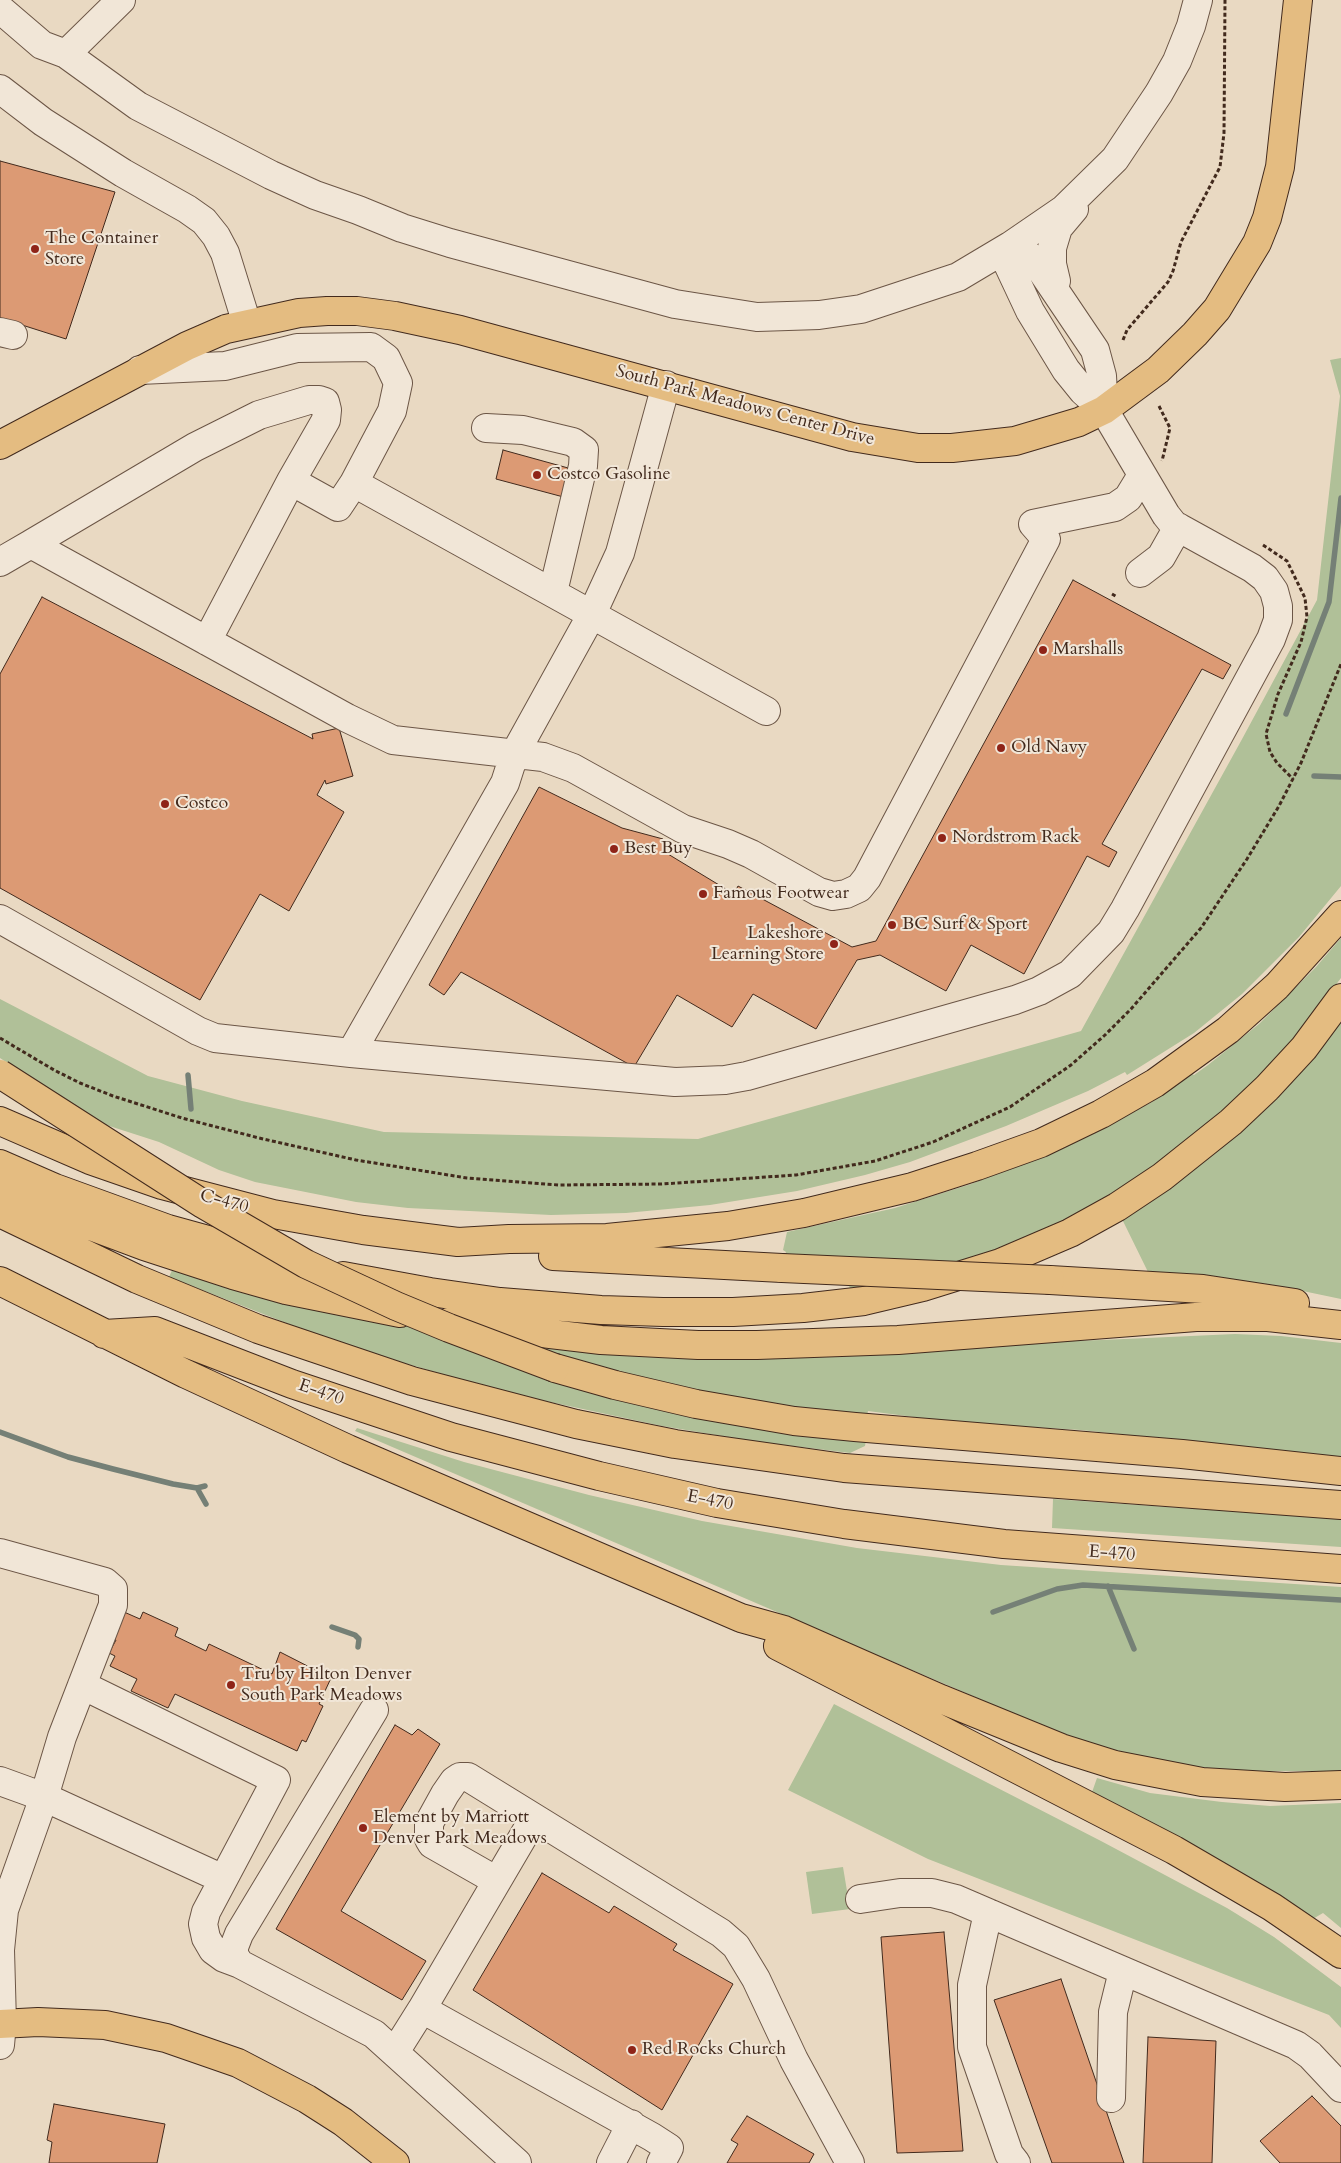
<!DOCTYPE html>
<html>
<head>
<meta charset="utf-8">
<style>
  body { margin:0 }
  canvas { display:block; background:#e9d9c2 }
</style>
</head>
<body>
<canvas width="1341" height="2163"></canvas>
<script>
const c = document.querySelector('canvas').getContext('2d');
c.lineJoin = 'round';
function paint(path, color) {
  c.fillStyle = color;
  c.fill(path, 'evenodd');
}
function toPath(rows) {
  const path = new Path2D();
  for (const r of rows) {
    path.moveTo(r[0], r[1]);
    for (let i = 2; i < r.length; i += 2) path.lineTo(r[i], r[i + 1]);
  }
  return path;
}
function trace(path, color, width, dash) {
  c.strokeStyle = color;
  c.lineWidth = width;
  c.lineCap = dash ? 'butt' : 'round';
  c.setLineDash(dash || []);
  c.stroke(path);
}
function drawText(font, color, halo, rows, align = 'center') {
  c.font = font + ' Cardo,serif';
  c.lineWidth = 4;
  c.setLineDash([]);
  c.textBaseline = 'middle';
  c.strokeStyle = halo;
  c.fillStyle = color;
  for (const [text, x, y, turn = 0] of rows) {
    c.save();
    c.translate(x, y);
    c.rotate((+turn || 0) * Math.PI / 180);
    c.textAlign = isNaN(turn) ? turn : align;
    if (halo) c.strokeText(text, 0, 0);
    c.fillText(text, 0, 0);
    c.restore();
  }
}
const green = toPath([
  [1341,358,1341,886,1299,937,1242,994,1194,1033,1127,1075,1125,1072,1088,1091,1006,1126,910,1162,865,1175,797,1191,710,1205,626,1213,551,1215,408,1208,356,1202,255,1182,219,1170,159,1142,97,1122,0,1058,0,999,148,1076,242,1101,384,1132,698,1139,1081,1031,1241,741,1317,600,1340,396,1330,360],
  [1341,938,1341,978,1289,1046,1263,1074,1181,1149,1120,1190,1070,1218,996,1251,883,1283,850,1289,848,1282,779,1278,786,1252,783,1250,787,1232,895,1208,971,1184,1070,1145,1152,1102,1192,1074,1194,1075,1208,1065,1259,1024,1316,967],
  [1341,1018,1341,1299,1274,1285,1195,1275,1148,1272,1121,1217],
  [173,1268,866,1440,865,1446,850,1453,752,1441,662,1426,508,1393,390,1359,304,1330,169,1277],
  [1235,1334,1281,1336,1341,1343,1341,1458,1081,1430,914,1420,914,1417,868,1411,867,1416,821,1412,718,1396,593,1366,525,1345,1026,1342,1102,1340],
  [357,1428,464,1462,589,1495,702,1521,857,1548,1001,1565,1341,1587,1341,1771,1233,1771,1180,1765,1126,1754,1059,1733,355,1431],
  [1053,1499,1341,1519,1341,1547,1052,1528],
  [834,1704,1101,1841,1227,1908,1274,1937,1341,1987,1341,2028,1329,2015,928,1859,788,1790],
  [1097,1778,1150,1793,1222,1802,1270,1806,1341,1803,1341,1928,1323,1913,1311,1920,1091,1795],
  [843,1867,850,1909,812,1914,806,1872]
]);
const stream = toPath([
  [1286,714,1329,602,1341,498],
  [1314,776,1341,777],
  [188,1075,191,1109],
  [0,1432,68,1457,113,1469,173,1484,197,1488,205,1486],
  [197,1488,206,1504],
  [1108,1586,1134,1649],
  [993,1612,1057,1589,1083,1585,1341,1600],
  [332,1627,355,1635,359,1639,358,1647]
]);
const building = toPath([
  [0,161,115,192,66,339,0,318,0,161],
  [503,450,579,471,571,499,496,479,503,450],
  [1073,580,1231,665,1223,679,1202,669,1102,844,1117,852,1109,867,1087,856,1024,974,971,945,946,991,880,955,857,960,816,1029,753,994,732,1027,677,995,634,1067,461,972,444,995,429,985,539,787,622,828,663,839,663,851,734,894,738,886,852,947,876,941,1073,580],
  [42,597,313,739,312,734,339,728,353,776,326,784,325,780,317,795,344,812,289,911,260,894,200,1000,0,888,0,674,42,597],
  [124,1612,140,1619,143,1612,178,1628,175,1636,206,1651,209,1644,272,1674,280,1652,331,1678,319,1704,323,1706,306,1742,302,1740,297,1751,175,1694,168,1708,131,1691,137,1679,110,1666,115,1656,109,1653,116,1640,113,1639,124,1612],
  [395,1725,412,1735,418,1729,440,1744,341,1911,426,1961,402,2000,276,1929,395,1725],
  [542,1873,609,1913,614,1906,677,1944,673,1950,733,1984,662,2110,473,1990,542,1873],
  [944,1932,963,2151,897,2153,881,1937,944,1932],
  [1061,1979,1124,2163,1052,2163,994,2000,1061,1979],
  [1148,2037,1216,2041,1212,2163,1143,2163,1148,2037],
  [1312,2096,1341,2126,1341,2163,1280,2163,1260,2141,1312,2096],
  [54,2104,165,2124,157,2163,49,2163,52,2142,47,2140,54,2104],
  [747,2116,814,2154,809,2163,727,2163,738,2144,731,2140,747,2116]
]);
const path = toPath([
  [1123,340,1127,330,1168,282,1173,271,1181,242,1220,167,1224,133,1225,0],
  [1159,406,1170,428,1162,461],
  [1263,545,1287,561,1305,598,1307,617,1301,642,1278,694,1266,734,1270,752,1277,763,1293,779],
  [1112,594,1117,597],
  [0,1038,54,1070,80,1083,113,1096,182,1118,259,1138,356,1160,467,1178,559,1185,662,1184,796,1175,875,1161,933,1142,1010,1107,1071,1065,1105,1035,1131,1009,1201,928,1247,859,1279,806,1301,763,1341,664]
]);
const minor = toPath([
  [0,9,42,45,66,54,138,106,271,175,315,195,358,210,402,228,450,243,675,304,757,317,819,315,861,309,958,277,1010,246,1064,209,1115,159,1159,93,1177,61,1191,26,1198,0],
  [66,54,121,0],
  [0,89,43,122,123,173,187,209,204,221,216,236,225,253,247,324],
  [1010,246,1024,251,1037,264,1095,350,1102,376,1104,410],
  [1054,288,1056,281,1052,264,1052,248,1058,228,1074,209],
  [0,332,13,335],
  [486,428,523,430,573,442,584,450,583,466,553,592],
  [354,483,766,711],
  [31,544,195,447,259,415,309,400,319,400,325,402,327,410,326,420,291,481,338,507,354,483,392,411,398,383,386,358,371,347,297,348,225,366,140,370],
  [0,562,31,544,347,718,393,740,543,757,573,768,683,829,728,844,751,854,819,892,833,896,846,894,859,888,867,878,1046,539,1033,524,1115,507,1128,498,1142,475],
  [1140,573,1161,557,1178,527],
  [207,641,291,481],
  [0,919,198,1031,215,1038,351,1053,675,1082,725,1080,747,1076,1015,1000,1039,991,1070,974,1111,932,1125,909,1271,639,1278,620,1278,606,1274,591,1265,578,1252,568,1174,525,1166,515,1104,410,1083,391,1066,370,1030,311,1007,262,1010,246],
  [351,1053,505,783,514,755,592,614,620,553,666,385],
  [0,1553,105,1582,113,1589,113,1605,62,1737,44,1797,223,1879],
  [82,1685,276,1780,206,1912,203,1924,206,1938,213,1950,224,1958,240,1964],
  [374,1710,239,1934,234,1947,234,1955,240,1964,374,2034,517,2163],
  [0,1781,44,1797,4,1910,0,1950,2,2023,0,2045],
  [497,1881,432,1844,429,1839,429,1823,445,1794,454,1781,460,1777,468,1777,721,1933,736,1946,756,1979,794,2060,850,2163],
  [860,1899,900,1893,932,1893,956,1899,1296,2045,1310,2055,1341,2088],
  [988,1913,972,1985,972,2047,1009,2154,1016,2163],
  [422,2009,534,1818],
  [395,2052,422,2009,652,2137,669,2148,661,2163],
  [1111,2098,1113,2012,1123,1971],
  [611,2163,631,2124]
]);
const major = toPath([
  [0,445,187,346,226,329,299,313,327,311,357,311,395,316,460,330,852,437,918,448,952,448,1015,441,1079,422,1104,410,1158,370,1195,334,1217,309,1257,243,1267,218,1280,167,1298,0],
  [0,2024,38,2022,105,2025,166,2038,238,2063,307,2099,343,2122,395,2163]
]);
const highway = toPath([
  [0,1121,90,1160,162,1185,273,1214,363,1230,458,1242,509,1239,607,1238,728,1226,804,1213,912,1187,977,1166,1041,1143,1101,1114,1155,1083,1228,1030,1277,986,1341,915],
  [0,1164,55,1188,168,1229,302,1266],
  [0,1192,144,1246,233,1275,286,1290,400,1313],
  [0,1213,137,1279,258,1329,412,1381,576,1424,675,1444,844,1468,1341,1505],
  [553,1256,782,1268],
  [343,1276,430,1292,500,1302,601,1310,663,1312,733,1312,803,1308,864,1301,923,1287,1000,1263,1070,1233,1117,1207,1162,1177,1231,1122,1267,1088,1304,1048,1341,998],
  [1050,1280,1203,1289,1295,1303],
  [0,1281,186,1374,348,1449,741,1618,784,1630,941,1699,1061,1748,1115,1765,1202,1782,1285,1787,1341,1785],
  [449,1322,601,1340,698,1345,757,1345,898,1340,1196,1317,1268,1317,1341,1325],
  [104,1334,155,1331,292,1384,451,1437,599,1476,717,1503,844,1524,1004,1544,1341,1569],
  [555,1368,615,1385,696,1404,794,1421,855,1427,1182,1454,1341,1471],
  [778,1646,1174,1850,1272,1907,1341,1954]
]);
const highwayBridge = toPath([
  [0,1074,203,1204,306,1264,396,1306,449,1328,555,1368],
  [782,1268,1050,1280]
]);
const markers = [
  [35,249,5,"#8f2418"],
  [537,475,5,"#8f2418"],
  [1043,650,5,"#8f2418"],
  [1001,748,5,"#8f2418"],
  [165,804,5,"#8f2418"],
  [942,838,5,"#8f2418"],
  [614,849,5,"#8f2418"],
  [703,894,5,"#8f2418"],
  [892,925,5,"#8f2418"],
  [834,944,5,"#8f2418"],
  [231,1685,5,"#8f2418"],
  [363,1828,5,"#8f2418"],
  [632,2050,5,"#8f2418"]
];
const poiNames = [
  ["The Container",45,239],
  ["Store",45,260],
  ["Costco Gasoline",547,475],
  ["Marshalls",1053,650],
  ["Old Navy",1011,748],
  ["Costco",175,804],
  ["Nordstrom Rack",952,838],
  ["Best Buy",624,849],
  ["Famous Footwear",713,894],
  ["BC Surf & Sport",902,925],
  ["Lakeshore",824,934,"right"],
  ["Learning Store",824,955,"right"],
  ["Tru by Hilton Denver",241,1675],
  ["South Park Meadows",241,1696],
  ["Element by Marriott",373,1818],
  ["Denver Park Meadows",373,1839],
  ["Red Rocks Church",642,2050]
];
const streetNames = [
  ["South Park Meadows Center Drive",745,406,15],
  ["C-470",224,1202,15],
  ["E-470",321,1393,19],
  ["E-470",710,1501,11],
  ["E-470",1112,1554,4]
];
paint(green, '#b0c098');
trace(stream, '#758076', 5.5);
paint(building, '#dc9a74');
trace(building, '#422a1d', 1);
trace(minor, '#6c5646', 30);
trace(major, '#422a1d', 30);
trace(highway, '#422a1d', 30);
trace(path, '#422a1d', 3, [4, 2.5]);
trace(minor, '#f1e6d7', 28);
trace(major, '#e4bc81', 28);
trace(highway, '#e4bc81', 28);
trace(highwayBridge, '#422a1d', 30, []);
trace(highwayBridge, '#e4bc81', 28);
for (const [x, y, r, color] of markers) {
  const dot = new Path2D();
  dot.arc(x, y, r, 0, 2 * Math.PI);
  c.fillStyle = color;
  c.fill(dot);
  trace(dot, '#f1e6d7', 2);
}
drawText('18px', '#422a1d', '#f1e6d7', poiNames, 'left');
drawText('18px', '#422a1d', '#f1e6d7', streetNames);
</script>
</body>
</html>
